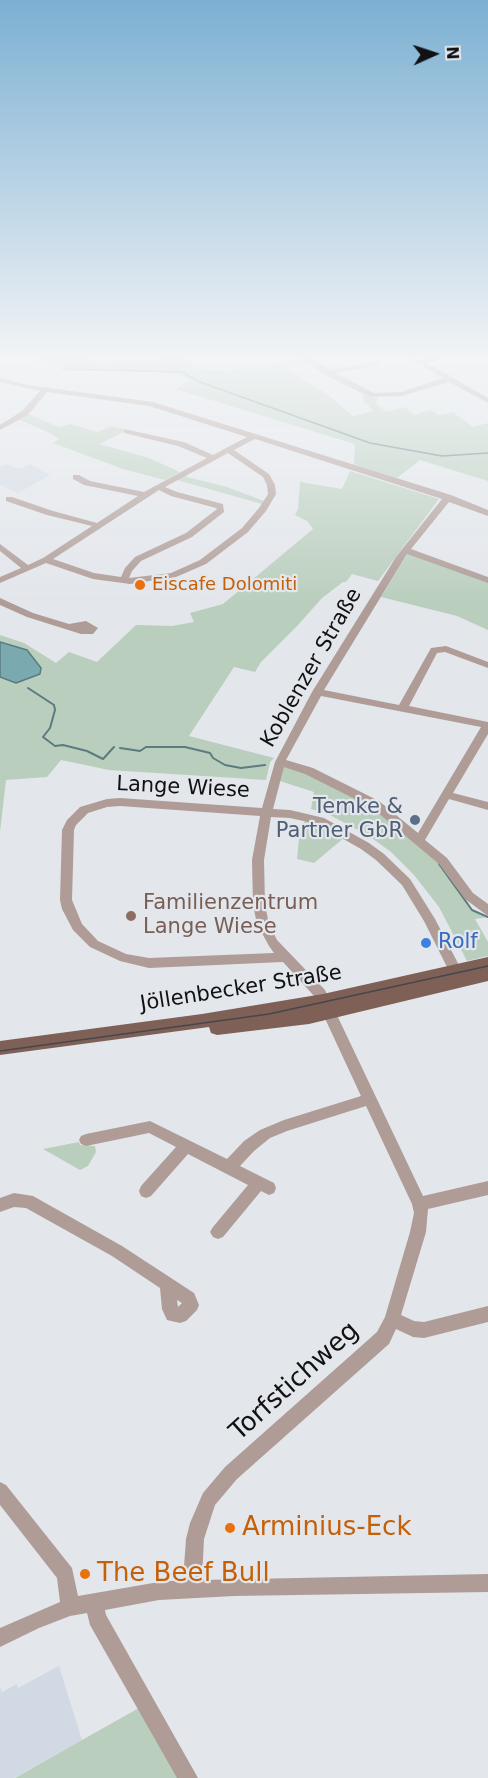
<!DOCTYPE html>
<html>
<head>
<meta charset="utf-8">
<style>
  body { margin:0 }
  #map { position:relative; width:488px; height:1778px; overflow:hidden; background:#e3e6eb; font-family:"DejaVu Sans",sans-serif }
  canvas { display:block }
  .north { position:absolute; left:404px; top:24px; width:60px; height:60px; -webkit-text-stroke:4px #e3e6eb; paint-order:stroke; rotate:87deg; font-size:16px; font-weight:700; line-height:24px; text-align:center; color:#101113 }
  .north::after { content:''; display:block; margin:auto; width:21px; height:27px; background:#101113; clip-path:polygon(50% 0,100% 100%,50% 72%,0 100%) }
</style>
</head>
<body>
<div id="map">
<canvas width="488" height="1778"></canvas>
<div class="north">N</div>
</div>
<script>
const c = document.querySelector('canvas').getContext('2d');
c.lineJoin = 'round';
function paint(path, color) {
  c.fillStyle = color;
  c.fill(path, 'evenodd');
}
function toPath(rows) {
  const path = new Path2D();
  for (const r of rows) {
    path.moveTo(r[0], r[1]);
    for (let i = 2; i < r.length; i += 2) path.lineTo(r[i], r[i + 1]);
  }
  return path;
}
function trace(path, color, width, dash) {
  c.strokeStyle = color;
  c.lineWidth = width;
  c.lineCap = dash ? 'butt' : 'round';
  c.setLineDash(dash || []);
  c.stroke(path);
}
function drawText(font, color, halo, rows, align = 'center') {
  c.font = font + ' "DejaVu Sans",sans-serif';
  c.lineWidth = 4.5;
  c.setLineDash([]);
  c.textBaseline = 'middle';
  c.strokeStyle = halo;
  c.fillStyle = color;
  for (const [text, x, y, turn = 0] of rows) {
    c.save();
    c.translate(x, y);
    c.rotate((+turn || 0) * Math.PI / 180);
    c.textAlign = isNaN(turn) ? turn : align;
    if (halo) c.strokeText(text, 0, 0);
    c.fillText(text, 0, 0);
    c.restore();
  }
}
const built = toPath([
  [6,464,19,469,30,464,50,475,18,493,0,485,0,467],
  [59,1666,82,1740,14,1778,0,1778,0,1687,2,1692,17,1684,18,1688]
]);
const green = toPath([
  [24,356,64,358,87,356,93,362,165,359,165,356,185,356,192,362,194,369,228,371,250,367,260,368,300,358,306,362,286,367,319,390,322,390,353,416,373,411,368,404,364,403,363,395,378,398,376,403,386,412,405,407,414,415,431,410,438,415,453,412,473,427,488,423,488,481,420,460,397,478,364,468,354,464,355,444,175,389,190,380,179,375,142,371,68,371,67,368],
  [28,414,59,427,70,424,98,432,111,426,128,430,99,444,149,458,180,472,165,480,123,469,53,443,59,439,50,433,20,420],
  [350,471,439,499,378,581,352,574,346,582,343,582,322,598,298,625,261,662,255,672,234,667,189,736,274,758,270,762,266,780,109,770,61,760,47,777,6,780,0,832,0,635,24,643,56,663,69,652,97,662,136,625,172,626,194,622,190,613,223,604,313,529,307,521,295,515,298,509,300,482,342,489],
  [186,475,187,477,227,487,264,501,262,504,177,480],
  [408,553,488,582,488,630,457,616,381,597],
  [284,766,310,774,373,806,440,863,473,910,488,917,475,919,488,942,488,956,467,961,439,907,414,875,391,852,369,836,328,814,311,809,314,792,280,781],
  [305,820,345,837,314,863,297,859,299,838],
  [79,1142,80,1145,95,1146,96,1152,88,1166,80,1170,43,1149],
  [139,1708,178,1778,15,1778,82,1740]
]);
const water = toPath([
  [0,642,27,650,41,668,40,674,16,683,0,677,0,642]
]);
const streamFar1 = toPath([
  [63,369,182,372,200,382,370,443,442,456,488,453]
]);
const stream = toPath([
  [28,688,54,705,55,710,50,728,43,737,55,746,63,745,87,751,103,759,114,747],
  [120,748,140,751,146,747,185,747,210,753,213,758,225,765,241,768,265,765],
  [439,864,472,910,488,917]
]);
const minor = toPath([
  [0,356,5,356,0,359,0,356],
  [299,356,307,356,331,370,379,361,379,365,336,373,374,393,401,392,443,378,406,356,413,356,422,360,438,356,447,356,447,358,427,363,488,398,488,403,449,382,402,396,370,397,325,375,299,356],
  [0,378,28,385,153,402,451,495,488,510,488,516,449,502,411,549,488,577,488,583,407,554,324,690,399,705,431,648,446,646,488,662,488,668,445,652,437,653,409,706,488,722,488,734,453,793,488,802,488,810,449,799,425,840,447,858,473,893,488,904,488,916,465,899,439,864,371,807,305,774,284,767,273,809,290,810,324,818,369,843,384,854,410,879,435,919,462,971,461,975,451,975,424,921,402,885,376,860,361,849,317,824,290,818,271,817,264,860,265,905,269,924,277,940,325,990,423,1196,488,1181,488,1195,428,1209,426,1232,401,1315,414,1321,424,1322,488,1306,488,1322,424,1338,413,1337,396,1329,389,1344,237,1479,215,1505,204,1539,202,1580,488,1574,488,1592,234,1596,159,1600,105,1610,106,1615,198,1778,177,1778,90,1625,87,1613,70,1616,39,1628,0,1647,0,1628,60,1602,57,1578,0,1505,0,1482,6,1485,72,1568,78,1596,159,1582,183,1580,186,1539,190,1523,203,1493,225,1467,377,1332,385,1317,410,1232,414,1213,412,1204,366,1106,287,1131,270,1138,254,1151,240,1166,274,1183,276,1188,274,1193,269,1195,261,1191,223,1237,218,1239,213,1237,210,1232,213,1227,248,1185,188,1154,151,1196,146,1198,141,1196,139,1191,141,1186,176,1147,149,1133,86,1146,81,1144,79,1140,81,1136,86,1134,150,1121,227,1159,244,1141,260,1130,284,1120,361,1096,315,997,283,962,149,968,120,961,90,947,73,930,62,909,60,900,62,830,67,820,80,807,107,799,120,798,262,808,275,762,312,692,396,557,442,499,255,439,234,450,269,474,275,485,276,494,266,511,248,532,206,564,176,577,130,584,93,579,46,563,0,583,0,577,21,568,0,551,0,544,28,565,43,558,92,526,47,515,6,501,6,497,12,497,53,511,97,523,138,496,84,485,73,479,73,475,79,475,90,481,144,492,207,458,178,446,124,433,124,429,184,442,213,455,247,437,149,406,47,392,28,415,0,430,0,425,22,411,40,391,0,382,0,378],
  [228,453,263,477,267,485,268,494,259,508,242,528,200,560,171,573,129,578,132,571,141,561,192,537,224,512,223,504,177,492,165,487,228,453],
  [159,490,171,496,216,508,217,509,186,533,135,557,125,568,121,577,94,573,53,559,159,490],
  [321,696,481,727,418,833,379,801,313,768,286,760,321,696],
  [120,806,260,816,252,860,253,905,257,924,269,946,274,953,149,958,126,954,98,941,82,924,72,900,74,830,76,825,88,813,107,807,120,806],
  [0,598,33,613,69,624,86,621,98,628,93,634,81,634,27,617,0,605,0,598],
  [14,1193,33,1196,122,1246,194,1293,199,1305,197,1310,186,1321,180,1323,167,1320,162,1309,160,1288,112,1256,26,1208,14,1207,0,1212,0,1198,14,1193],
  [177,1300,182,1303,178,1307,177,1300]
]);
const major = toPath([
  [488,957,488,981,309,1024,217,1035,211,1033,209,1027,0,1055,0,1041,202,1014,323,994,488,957]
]);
const tram = toPath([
  [0,1051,269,1014,488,966]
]);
const markers = [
  [140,585,6,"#e8710a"],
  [415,820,6,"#5c6f8a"],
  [131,916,6,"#8d6e63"],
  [426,943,6,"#3f7fe0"],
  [230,1528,6,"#e8710a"],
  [85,1574,6,"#e8710a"]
];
const farFoodnames = [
  ["Eiscafe Dolomiti",152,585]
];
const streetNames = [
  ["Koblenzer Straße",312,668,-60],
  ["Lange Wiese",183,788,3],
  ["Jöllenbecker Straße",241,989,-9]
];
const serviceNames = [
  ["Temke &",403,808],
  ["Partner GbR",403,832]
];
const educationNames = [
  ["Familienzentrum",143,904],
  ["Lange Wiese",143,928]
];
const shopNames = [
  ["Rolf",438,943]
];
const nearStreetnames = [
  ["Torfstichweg",295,1382,-42]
];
const nearFoodnames = [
  ["Arminius-Eck",242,1528],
  ["The Beef Bull",97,1574]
];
paint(built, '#d1dae4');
paint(green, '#b9cebd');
paint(water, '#7ba9b0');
trace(water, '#5b7b81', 1.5);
trace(streamFar1, '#5b7b81', 1.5);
trace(stream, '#5b7b81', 2);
paint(minor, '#af9c97');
paint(major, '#7f6057');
trace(tram, '#45474a', 1.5);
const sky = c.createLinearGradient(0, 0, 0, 605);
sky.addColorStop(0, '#7cb0d2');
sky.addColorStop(0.59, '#f2f4f6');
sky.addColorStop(1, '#f2f4f600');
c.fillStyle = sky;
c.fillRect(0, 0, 488, 605);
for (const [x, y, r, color] of markers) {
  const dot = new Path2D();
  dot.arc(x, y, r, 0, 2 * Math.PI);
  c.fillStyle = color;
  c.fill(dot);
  trace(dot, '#e3e6eb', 2);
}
drawText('18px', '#c56008', '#e3e6eb', farFoodnames, 'left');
drawText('21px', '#101113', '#e3e6eb', streetNames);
drawText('21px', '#4e5e75', '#e3e6eb', serviceNames, 'right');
drawText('21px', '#785e54', '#e3e6eb', educationNames, 'left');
drawText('21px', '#366cbe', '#e3e6eb', shopNames, 'left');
drawText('26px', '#101113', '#e3e6eb', nearStreetnames);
drawText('26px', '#c56008', '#e3e6eb', nearFoodnames, 'left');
</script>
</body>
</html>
